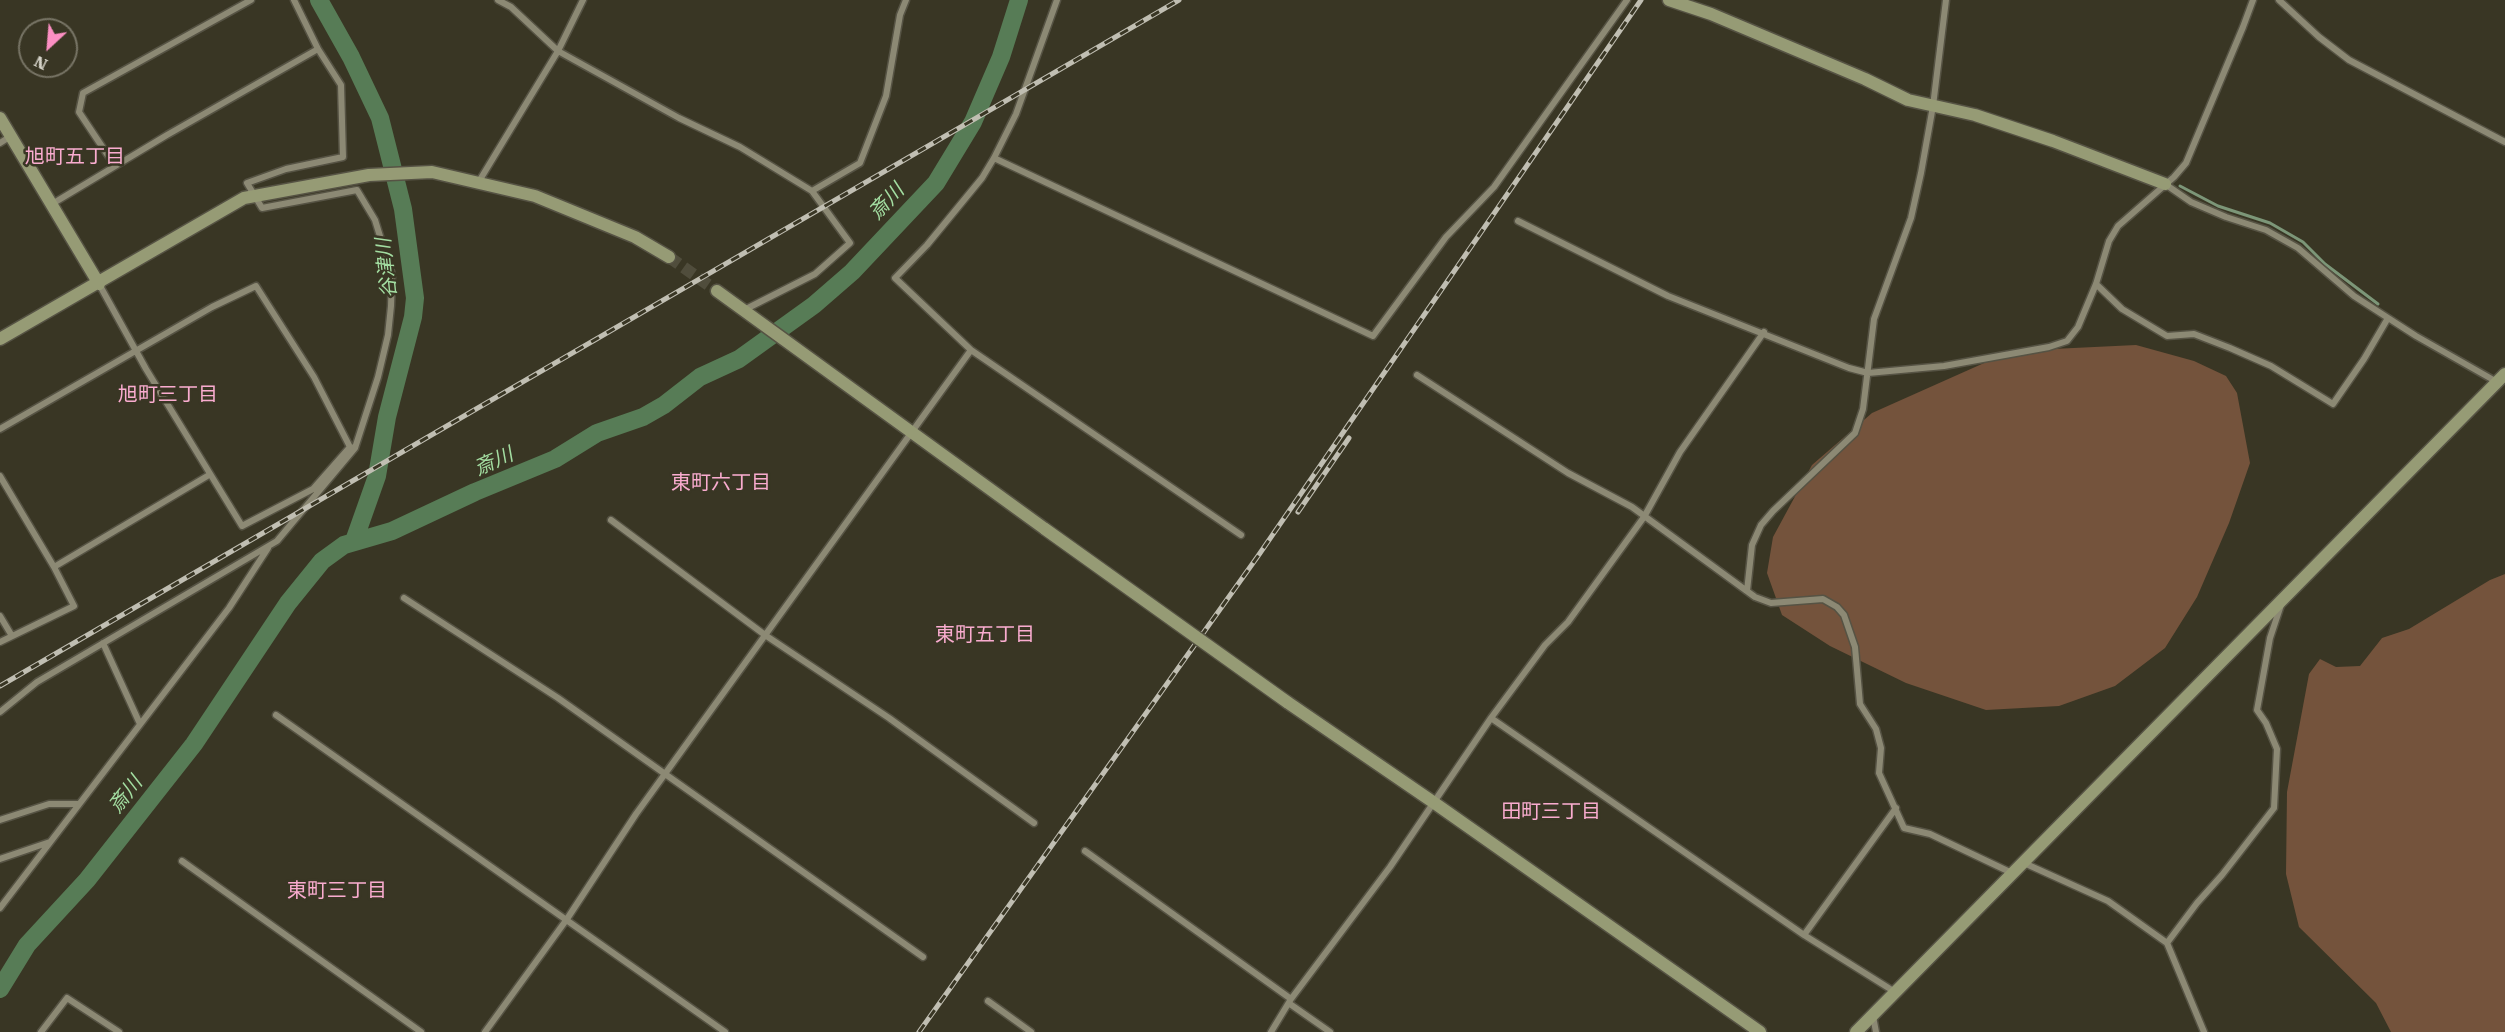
<!DOCTYPE html>
<html>
<head>
<meta charset="utf-8">
<style>
  body { margin:0 }
  #map { position:relative; width:2505px; height:1032px; overflow:hidden; background:#393624; font-family:"Roboto Serif",serif }
  canvas { display:block }
  .north { position:absolute; left:18px; top:18px; width:60px; height:60px; box-sizing:border-box; background:#393624; border:2px solid #777465; border-radius:50%; rotate:206deg; font-size:16px; font-weight:700; line-height:24px; text-align:center; color:#d4d2c7 }
  .north::after { content:''; display:block; margin:auto; width:21px; height:27px; background:#fc8fc3; clip-path:polygon(50% 0,100% 100%,50% 72%,0 100%) }
</style>
</head>
<body>
<div id="map">
<canvas width="2505" height="1032"></canvas>
<div class="north">N</div>
</div>
<script>
const c = document.querySelector('canvas').getContext('2d');
c.lineJoin = 'round';
function paint(path, color) {
  c.fillStyle = color;
  c.fill(path, 'evenodd');
}
function toPath(rows) {
  const path = new Path2D();
  for (const r of rows) {
    path.moveTo(r[0], r[1]);
    for (let i = 2; i < r.length; i += 2) path.lineTo(r[i], r[i + 1]);
  }
  return path;
}
function trace(path, color, width, dash) {
  c.strokeStyle = color;
  c.lineWidth = width;
  c.lineCap = dash ? 'butt' : 'round';
  c.setLineDash(dash || []);
  c.stroke(path);
}
function drawText(font, color, halo, rows, align = 'center') {
  c.font = font + ' "Roboto Serif","Noto Sans JP",serif';
  c.lineWidth = 5;
  c.setLineDash([]);
  c.textBaseline = 'middle';
  c.strokeStyle = halo;
  c.fillStyle = color;
  for (const [text, x, y, turn = 0] of rows) {
    c.save();
    c.translate(x, y);
    c.rotate((+turn || 0) * Math.PI / 180);
    c.textAlign = isNaN(turn) ? turn : align;
    if (halo) c.strokeText(text, 0, 0);
    c.fillText(text, 0, 0);
    c.restore();
  }
}
const green = toPath([
  [2136,345,2194,361,2226,376,2237,393,2250,463,2229,523,2197,597,2165,648,2115,686,2059,706,1986,710,1906,683,1830,646,1782,615,1767,573,1773,537,1812,465,1872,413,2011,351],
  [2505,574,2505,1032,2391,1032,2376,1003,2299,927,2286,874,2287,792,2309,674,2320,659,2336,667,2360,666,2382,638,2409,629,2490,580]
]);
const stream = toPath([
  [2180,186,2218,206,2270,223,2303,242,2325,264,2378,304]
]);
const river = toPath([
  [319,0,351,57,380,118,403,209,415,298,413,317,387,417,377,476,354,541],
  [0,989,27,945,87,880,194,744,288,603,322,561,344,545,392,531,475,492,555,459,597,433,643,417,664,405,700,377,739,359,814,305,852,272,936,183,973,122,1001,57,1019,0]
]);
const secondaryTunnel = toPath([
  [669,257,717,291]
]);
const street = toPath([
  [498,0,511,7,558,51,679,118,740,147,812,191,850,243,815,274,744,310],
  [1057,0,1016,114,994,158,982,178,927,245,895,278,971,350,1241,535],
  [2279,0,2319,37,2349,60,2505,142],
  [0,143,11,136],
  [994,158,1373,336,1446,237,1494,187,1627,0],
  [115,166,79,112,83,93,251,0],
  [478,183,558,51,583,0],
  [2165,184,2191,202,2226,217,2266,230,2298,248,2354,296,2416,336,2497,382],
  [812,191,860,163,886,96,900,15,906,0],
  [52,204,167,135,318,49],
  [1518,221,1668,296,1849,368,1868,373,1944,366,2049,347,2067,341,2078,327,2096,284,2109,241,2118,226,2174,177,2186,163,2243,27,2253,0],
  [99,284,146,369,242,526,313,489,350,447],
  [2096,284,2122,309,2167,336,2194,334,2230,348,2271,366,2333,404,2364,359,2388,318],
  [1417,375,1568,473,1632,507,1755,597,1771,603,1823,599,1837,607,1844,615,1855,647,1860,704,1876,729,1881,748,1879,773,1904,828,1930,834,2012,873],
  [0,429,212,307,256,286,314,377,350,447,355,448],
  [0,476,54,567,74,606,0,642],
  [611,520,765,635,889,718,1034,823],
  [54,567,209,475],
  [1747,591,1752,545,1761,525,1773,511,1855,433,1863,409,1874,319,1911,218,1921,173,1933,106,1946,0],
  [404,598,558,698,923,957],
  [0,616,12,636],
  [103,643,140,724],
  [0,712,37,682,277,541,355,448,378,377,388,335,391,306,392,275,375,220,357,190,262,208,247,183,286,169,343,157,341,85,318,49,294,0],
  [276,715,725,1032],
  [1491,718,1804,935,1895,992],
  [0,820,49,804,78,804],
  [1085,851,1291,999],
  [0,859,50,842],
  [182,861,421,1032],
  [2024,863,2108,901,2167,943,2204,1032],
  [0,908,229,608,268,548],
  [1804,935,1896,808],
  [2167,943,2197,903,2222,875,2274,808,2277,749,2266,723,2257,710,2270,638,2281,605],
  [988,1001,1031,1032],
  [1290,1004,1330,1032],
  [1873,1016,1876,1032],
  [41,1032,67,998,119,1032],
  [485,1032,567,919,636,814,971,350],
  [1271,1032,1291,999,1390,867,1491,718,1545,645,1568,622,1644,517,1680,452,1764,332]
]);
const secondary = toPath([
  [1669,0,1711,14,1865,79,1908,100,1975,115,2053,141,2165,184],
  [0,118,99,284],
  [717,291,1045,529],
  [0,339,244,198,369,175,432,172,535,196,635,237,669,257],
  [1287,702,1433,802,1760,1032],
  [1856,1032,2505,374]
]);
const rail = toPath([
  [1298,512,1349,438],
  [0,686,1179,0],
  [919,1032,1258,556,1641,0]
]);
const secondaryBridge = toPath([
  [1045,529,1287,702]
]);
const neighbourhoodNames = [
  ["旭町五丁目",75,157],
  ["旭町三丁目",168,395],
  ["東町六丁目",721,483],
  ["東町五丁目",985,635],
  ["田町三丁目",1551,812],
  ["東町三丁目",337,891]
];
const waterNames = [
  ["斎川",887,202,-47],
  ["谷津川",387,268,-96],
  ["斎川",494,462,-24],
  ["斎川",126,795,-52]
];
paint(green, '#74533c');
trace(stream, '#7c9678', 3);
trace(river, '#577c56', 18);
trace(secondaryTunnel, '#504d3c', 12, [12, 6]);
trace(street, '#565344', 9);
trace(secondary, '#565344', 15);
trace(street, '#8c8974', 6);
trace(secondary, '#969b75', 12);
trace(rail, '#c0beb2', 5);
trace(rail, '#393624', 3, [9]);
trace(secondaryBridge, '#565344', 15, []);
trace(secondaryBridge, '#969b75', 12);
drawText('20px', '#f9accf', '#393624', neighbourhoodNames);
drawText('italic 20px', '#a3dda1', '#393624', waterNames);
</script>
</body>
</html>
